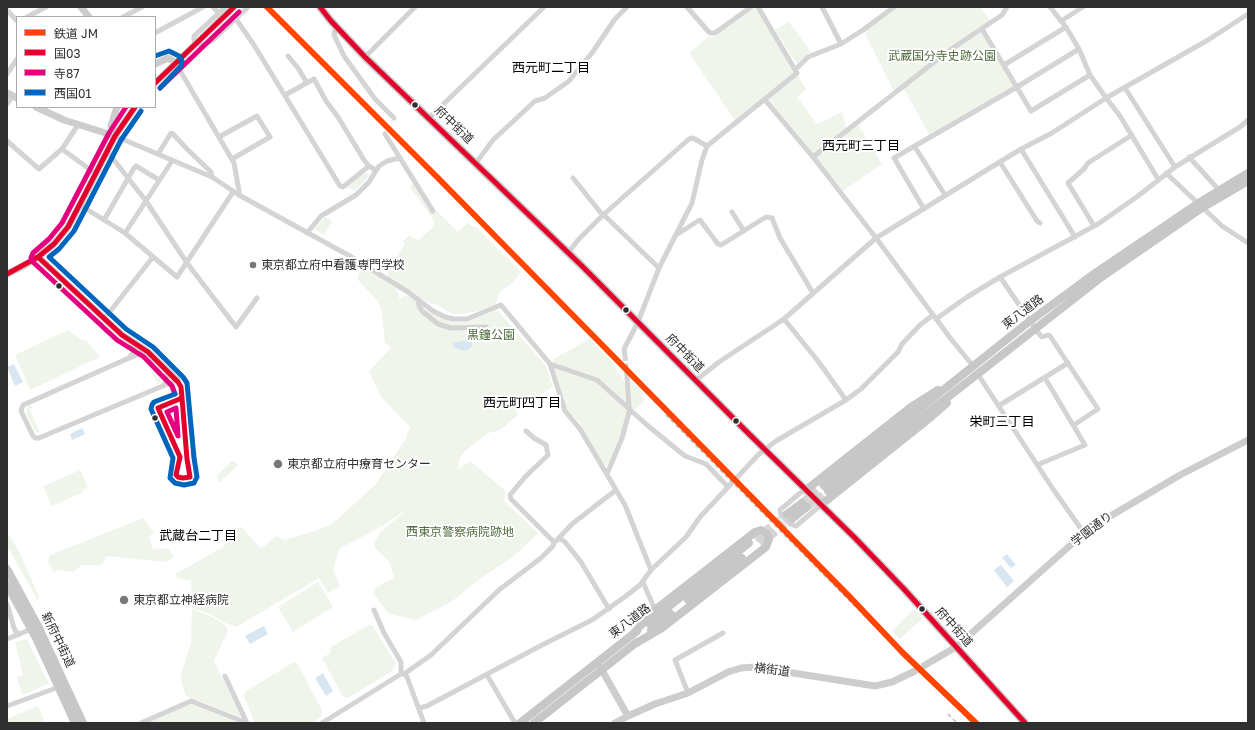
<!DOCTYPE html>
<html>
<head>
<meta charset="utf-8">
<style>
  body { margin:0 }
  #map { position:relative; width:1255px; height:730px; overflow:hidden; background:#fff; font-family:"Golos Text","Noto Sans JP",sans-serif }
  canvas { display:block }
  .frame { position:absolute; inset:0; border:8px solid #2f2f2f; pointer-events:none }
  .legend { position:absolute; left:16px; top:16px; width:140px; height:92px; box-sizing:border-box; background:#fff; border:1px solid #acacac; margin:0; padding:5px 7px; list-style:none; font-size:12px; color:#2f2f2f }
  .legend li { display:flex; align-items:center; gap:8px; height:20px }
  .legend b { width:20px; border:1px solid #acacac }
</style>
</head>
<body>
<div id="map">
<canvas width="1255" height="730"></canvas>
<div class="frame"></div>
<ul class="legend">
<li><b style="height:5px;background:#ff4500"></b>鉄道 JM</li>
<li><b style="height:5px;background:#e4002b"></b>国03</li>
<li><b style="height:5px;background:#e5007d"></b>寺87</li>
<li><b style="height:5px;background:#0065bd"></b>西国01</li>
</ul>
</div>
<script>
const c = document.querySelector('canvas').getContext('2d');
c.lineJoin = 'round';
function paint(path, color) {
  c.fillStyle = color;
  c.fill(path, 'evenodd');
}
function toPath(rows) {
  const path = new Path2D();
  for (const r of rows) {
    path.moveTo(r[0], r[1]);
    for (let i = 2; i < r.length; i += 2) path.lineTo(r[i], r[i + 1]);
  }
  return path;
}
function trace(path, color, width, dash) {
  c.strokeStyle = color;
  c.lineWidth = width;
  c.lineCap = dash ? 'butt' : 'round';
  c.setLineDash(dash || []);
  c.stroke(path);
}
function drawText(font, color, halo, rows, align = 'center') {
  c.font = font + ' "Golos Text","Noto Sans JP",sans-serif';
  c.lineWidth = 4;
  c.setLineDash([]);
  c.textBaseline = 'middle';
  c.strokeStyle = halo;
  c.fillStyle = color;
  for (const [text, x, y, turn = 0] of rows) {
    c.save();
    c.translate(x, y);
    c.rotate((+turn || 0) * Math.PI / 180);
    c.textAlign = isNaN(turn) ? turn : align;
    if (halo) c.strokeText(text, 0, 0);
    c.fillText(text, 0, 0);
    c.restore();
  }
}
const green = toPath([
  [755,7,806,89,797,97,817,124,842,112,847,130,857,123,882,164,840,193,765,100,736,122,689,53,708,37,714,37,748,9],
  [894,7,980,7,991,22,983,29,1017,87,931,138,903,87,895,93,863,30],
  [789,22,811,52,804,57,797,64,775,30],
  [363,173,370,174,365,181,355,190,347,188],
  [413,182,430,208,437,211,458,232,467,223,477,228,521,272,512,283,500,292,495,305,480,311,460,314,450,313,438,305,427,302,388,277,388,271,405,244,402,242,409,235,415,239,419,240,433,227,435,222,410,187],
  [326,217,332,221,324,235,315,230,315,228,324,218],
  [362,267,397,289,400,300,402,297,411,295,427,310,443,319,455,322,467,322,497,310,546,366,553,387,517,409,517,416,500,430,488,433,465,451,459,460,459,469,470,461,506,491,504,501,538,533,515,555,476,582,451,602,416,620,389,614,373,593,376,588,382,584,394,578,389,561,375,548,375,541,381,531,406,511,405,511,379,528,340,548,333,569,340,586,328,593,319,578,236,627,225,623,208,613,192,608,191,581,177,578,175,574,223,547,236,528,242,527,259,547,262,548,276,536,285,540,318,530,332,524,375,485,405,440,410,427,381,397,369,371,391,348,385,343,382,313,378,301,357,279],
  [68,330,82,340,87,341,100,357,30,390,15,355],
  [590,339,612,362,625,383,633,382,644,393,642,396,645,400,635,410,630,406,619,438,609,464,604,466,579,422,567,410,554,369,553,359],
  [145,359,148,359,162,373,163,376,161,380,158,385],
  [30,404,32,408,30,410,40,433,35,431,26,413,27,407],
  [232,461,234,461,237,464,236,467,220,482,217,478,217,475],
  [80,470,88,488,83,490,83,492,52,506,43,486],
  [143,518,154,532,149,537,153,550,166,548,170,551,174,557,172,559,165,562,107,556,101,565,82,565,73,572,58,570,54,572,48,562,50,555],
  [7,536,10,536,19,551,39,597,38,601,10,551,7,548],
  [318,582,333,607,293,632,278,607],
  [192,609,208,615,224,624,228,631,214,661,243,718,186,696,182,684,181,674,191,643],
  [914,609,923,618,900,639,892,631],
  [369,625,372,625,396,664,392,671,348,698,343,697,322,658,330,653,331,647],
  [27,639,49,684,22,695,17,677,23,675,15,642],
  [294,662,297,663,322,710,321,717,312,723,255,723,244,696,246,691],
  [190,703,240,723,146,723],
  [38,706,45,723,7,723,7,719]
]);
const water = toPath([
  [466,340,471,342,473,345,466,351,455,348,453,345,453,343],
  [14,364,23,382,15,386,7,367],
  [82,428,85,434,72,440,70,434],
  [1007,554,1016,565,1011,568,1002,558],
  [1001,565,1014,581,1007,587,994,570],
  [264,626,268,634,250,644,245,636],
  [323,673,333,691,326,696,315,678]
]);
const streetTunnel = toPath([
  [625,356,627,376]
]);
const secondaryTunnel = toPath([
  [913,672,925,665]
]);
const primaryTunnel = toPath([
  [802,503,824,485],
  [807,507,828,491],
  [755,539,787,514],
  [760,544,792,519]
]);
const street = toPath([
  [213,7,219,13,194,36,194,40,195,43,202,45,212,41,248,7],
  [687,7,707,30,710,33,715,33,751,7],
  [822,7,841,44],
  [1050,7,1066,27,1079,49,1090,75,1104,95,1120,116,1158,179],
  [7,10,17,21],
  [219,13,225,7],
  [27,17,46,7],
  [123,17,142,7],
  [236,19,254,45,340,186,343,187,369,166],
  [1061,21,1083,7],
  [336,26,334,35,344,56,375,99,394,118],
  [982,29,1031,111,1090,75],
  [155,33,203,7],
  [288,56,298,68,307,83],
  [365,57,415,7],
  [175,62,234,163,239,191,239,195],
  [1004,65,1066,27],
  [796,69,808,57,841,44,863,30,894,7],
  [7,74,17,59],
  [1125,88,1175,167],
  [285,95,314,79,326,101,338,117,364,160,369,166,376,170],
  [765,100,813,157,876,238,951,339,974,367],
  [7,104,13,96],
  [429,118,544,7],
  [385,134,433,211],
  [115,136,212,177,239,195,348,255,408,292,433,311,445,317,454,319,467,319,501,305,550,364,565,411,580,429,625,505,651,570],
  [219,137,257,116,270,137,232,159],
  [7,141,39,169,62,149,96,174],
  [915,147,945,195],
  [62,149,78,125],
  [1021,149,1075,237],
  [107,151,146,201,187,263,236,327,257,298],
  [158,154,171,133,173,134,187,149,211,172,212,177],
  [813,157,947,52,1002,15,1007,7],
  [1189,157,1219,190],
  [1000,162,1037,221,1040,223],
  [476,163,493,140,535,101,545,98,569,81,592,53,615,19,627,7],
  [1166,173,1222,226,1248,243],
  [573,178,601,213,606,217,659,268],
  [80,205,125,233,177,277,233,192],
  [924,209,894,158,1017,87,1079,49],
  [732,212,744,231],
  [104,220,134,168,136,166,159,180],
  [1094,226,1068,183,1084,169,1088,163,1132,135],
  [125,233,172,161],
  [307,233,321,216,356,195,369,182,379,166,387,161,400,158],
  [676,235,698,221,700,220,718,244,721,245,766,217,772,218,780,238,813,293],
  [568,253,578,240,603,215,689,139,693,138,707,146],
  [1000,277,1040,335,1042,337,1048,335,1050,336,1098,409,1074,425],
  [418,299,419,306,422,311,438,324,451,328,486,327],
  [108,314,153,257],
  [784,319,818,361,846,400],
  [936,319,967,297,1000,277,1098,224,1138,196,1175,167,1240,127,1248,120],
  [132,343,134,351,129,358,23,405,21,411,33,436,35,438,39,438,177,380],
  [625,356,624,349,638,322,659,268,692,203,702,160,707,146,797,73,758,7],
  [130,358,146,351],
  [550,364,597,380,647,425,685,456,706,464,728,487],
  [977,373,1053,489,1084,533],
  [627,376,629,408],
  [695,381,719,362,784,319,876,238,1021,149,1052,133,1106,98,1208,40,1248,14],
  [164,385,167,379,167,370],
  [1000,405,1068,363],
  [526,431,534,438,546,445,548,455,525,477,510,495,511,499,554,542],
  [1037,465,1085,445,1045,378],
  [607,474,622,438,630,409],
  [806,490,800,493,780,510,781,515,790,524,796,526,822,504],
  [559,538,565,542,581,562,609,609],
  [643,582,655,610],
  [7,604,14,628,18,635],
  [374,610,384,633,401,662,401,674],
  [7,639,34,628],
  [402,674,405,674,407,677,424,723],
  [404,674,431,655,499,590,541,558,553,546,554,542,556,541,572,524,616,490],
  [487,675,515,723],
  [225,676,247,723],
  [688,693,675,660,723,633],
  [7,706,59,687],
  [419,708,427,706,542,645,592,620,626,596,640,585,651,570,686,537,700,517,759,454,776,441,846,400,861,389,898,352,902,344,920,325,933,315],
  [141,723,191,701,247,723],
  [322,723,401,674]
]);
const secondary = toPath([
  [81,7,89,17],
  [155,64,168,58,175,62],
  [155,83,234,7],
  [7,93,17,98],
  [36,107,64,120,115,136],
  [115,136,111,126,117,107],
  [38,257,122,335,148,352,177,380],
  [7,274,25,265,38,257,54,244,68,227,80,205,115,136,135,107],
  [599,665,628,716],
  [925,665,956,647,1074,542,1097,524,1180,475,1248,440],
  [615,723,628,716,655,704,688,693,728,672,741,668,755,667,768,669,875,686,892,682,913,672]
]);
const primary = toPath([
  [320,7,331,21,365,57,582,266,746,431,855,538,903,588,1025,723],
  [824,485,1026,324,1095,273,1197,204,1248,173],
  [806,490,911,407,938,390],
  [828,491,1099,279,1202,208,1248,181],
  [822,504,931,417,947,403],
  [787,514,802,503],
  [792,519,807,507],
  [7,569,38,626,83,723],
  [7,585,36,638,75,723],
  [688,600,742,558],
  [648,623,749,543],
  [651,630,671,614],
  [633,645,662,628,766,547,769,539,767,534,761,530,755,532,655,610,633,634],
  [520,723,637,631],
  [534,723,637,642]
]);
const rail = toPath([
  [666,415,913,665,972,723],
  [948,714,957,723]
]);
const bus1 = toPath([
  [320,7,331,21,365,57,582,266,746,431,855,538,903,588,1025,723],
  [155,83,234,7],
  [38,257,122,335,148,352,178,382,181,387,182,398],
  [7,274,38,257,54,244,68,227,115,136,135,107],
  [182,398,187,459,190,477,183,478,178,477,176,475,180,457,158,408,182,398]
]);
const bus2 = toPath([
  [160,88,239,12],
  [126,107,109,133,62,223,49,239,33,253,31,258,33,262,117,340,144,357,172,386,175,394],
  [176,408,178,436,167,412,176,408]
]);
const bus3 = toPath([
  [155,56,169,51,179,56,182,61,181,66,160,88],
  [141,111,121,140,74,231,59,249,49,257,126,329,153,347,183,377,187,383,194,458,197,477,194,483,184,485,175,483,170,478,173,458,151,409,152,405,154,402,175,394]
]);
const rail1 = toPath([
  [267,7,437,177,849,596,903,653,976,723]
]);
const markers = [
  [415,105,3.5,"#2f2f2f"],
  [253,265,4,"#787878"],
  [59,286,3.5,"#2f2f2f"],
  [626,310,3.5,"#2f2f2f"],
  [155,418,3.5,"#2f2f2f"],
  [736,421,3.5,"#2f2f2f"],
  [278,464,5,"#787878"],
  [124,600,5,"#787878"],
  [922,609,3.5,"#2f2f2f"]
];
const parkNames = [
  ["武蔵国分寺史跡公園",942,56],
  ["黒鐘公園",491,335],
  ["西東京警察病院跡地",460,532]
];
const streetNames = [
  ["府中街道",454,125,44],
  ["東八道路",1023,312,-37],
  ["府中街道",685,353,45],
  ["学園通り",1092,529,-37],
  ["東八道路",630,621,-37],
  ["府中街道",954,627,48],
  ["新府中街道",58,640,64],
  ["横街道",772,670,7]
];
const poiNames = [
  ["東京都立府中看護専門学校",261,265],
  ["東京都立府中療育センター",287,464],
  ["東京都立神経病院",133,600]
];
const neighbourhoodNames = [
  ["西元町二丁目",551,68],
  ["西元町三丁目",861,146],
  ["西元町四丁目",522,403],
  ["栄町三丁目",1002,422],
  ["武蔵台二丁目",198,536]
];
paint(green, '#f0f5ec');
paint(water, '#d8e6f2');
trace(streetTunnel, '#d5d5d5', 5, [5, 2.5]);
trace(secondaryTunnel, '#d5d5d5', 7, [7, 3.5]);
trace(primaryTunnel, '#d5d5d5', 8, [8, 4]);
trace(street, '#d4d4d4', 5);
trace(secondary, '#cdcdcd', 7);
trace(primary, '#c7c7c7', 8);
trace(rail, '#bbb', 1.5, [4, 3]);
trace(bus1, '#e4002b', 5);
trace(bus2, '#e5007d', 5);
trace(bus3, '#0065bd', 5);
trace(rail1, '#ff4500', 6);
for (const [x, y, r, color] of markers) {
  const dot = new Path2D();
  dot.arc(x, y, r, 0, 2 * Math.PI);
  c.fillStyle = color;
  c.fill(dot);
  trace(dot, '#fff', 1.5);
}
drawText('12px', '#4f6b3b', '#fff', parkNames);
drawText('12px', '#2f2f2f', '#fff', streetNames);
drawText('12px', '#2f2f2f', '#fff', poiNames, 'left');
drawText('13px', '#000', '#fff', neighbourhoodNames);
</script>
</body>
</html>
